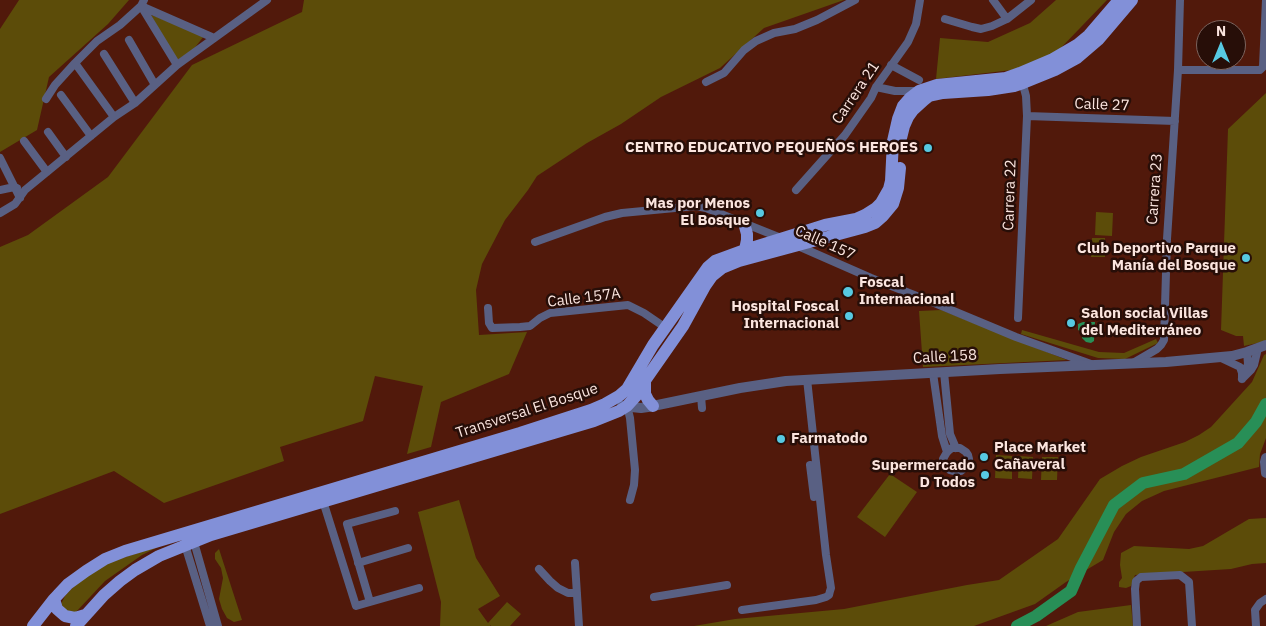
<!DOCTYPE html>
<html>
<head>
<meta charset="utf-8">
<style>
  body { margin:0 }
  #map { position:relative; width:1266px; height:626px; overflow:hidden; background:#51190b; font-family:"IBM Plex Sans",sans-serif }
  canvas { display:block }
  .north { position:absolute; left:1196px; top:20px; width:50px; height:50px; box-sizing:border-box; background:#270e08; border:1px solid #7c645e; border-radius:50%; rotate:0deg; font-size:14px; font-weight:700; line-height:20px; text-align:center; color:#fbe5df }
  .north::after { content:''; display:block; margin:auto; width:18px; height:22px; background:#57c9e2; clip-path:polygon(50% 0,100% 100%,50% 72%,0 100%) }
</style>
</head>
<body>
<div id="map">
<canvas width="1266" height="626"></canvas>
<div class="north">N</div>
</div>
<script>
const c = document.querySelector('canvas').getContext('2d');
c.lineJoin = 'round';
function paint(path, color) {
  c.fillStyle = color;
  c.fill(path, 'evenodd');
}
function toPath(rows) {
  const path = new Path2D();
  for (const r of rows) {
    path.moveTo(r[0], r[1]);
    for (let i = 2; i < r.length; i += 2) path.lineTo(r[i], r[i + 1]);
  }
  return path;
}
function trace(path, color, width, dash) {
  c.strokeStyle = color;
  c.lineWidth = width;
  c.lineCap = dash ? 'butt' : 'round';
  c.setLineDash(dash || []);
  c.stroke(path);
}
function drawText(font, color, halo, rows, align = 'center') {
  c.font = font + ' "IBM Plex Sans",sans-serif';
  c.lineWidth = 5;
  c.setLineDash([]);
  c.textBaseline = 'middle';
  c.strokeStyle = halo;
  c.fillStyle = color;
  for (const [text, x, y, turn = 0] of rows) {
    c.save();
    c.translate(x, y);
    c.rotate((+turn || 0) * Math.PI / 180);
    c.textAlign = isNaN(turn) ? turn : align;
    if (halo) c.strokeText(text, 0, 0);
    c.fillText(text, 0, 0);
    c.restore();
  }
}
const green = toPath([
  [19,0,129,0,108,24,49,77,37,130,0,152,0,29],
  [304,0,844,0,764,28,720,68,661,97,621,124,587,143,537,176,528,190,505,220,482,264,476,290,479,335,527,332,509,374,441,402,431,447,407,454,423,386,375,376,363,421,280,447,284,461,164,503,114,471,0,514,0,247,28,235,108,177,192,65,302,12],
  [1056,0,1107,0,1055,54,1020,69,936,79,940,38,988,42,1030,23],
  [151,15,157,17,204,36,193,50,176,61],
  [1266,93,1266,340,1262,342,1244,346,1243,336,1236,336,1221,330,1228,129],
  [1096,212,1113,213,1112,236,1095,235],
  [1092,238,1105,238,1105,257,1091,257],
  [941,310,1067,360,923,367,919,311],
  [1022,330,1099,352,1124,353,1156,339,1158,343,1125,359,1098,358,1021,334],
  [1266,354,1266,438,1260,454,1259,467,1164,491,1142,501,1126,514,1114,532,1103,560,1066,582,1035,604,974,626,694,626,735,619,844,609,967,585,999,580,1058,539,1100,479,1122,466,1141,457,1185,442,1199,435,1211,427,1252,382,1264,355],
  [996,455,1012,456,1012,479,995,478],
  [1019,456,1033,457,1032,479,1018,478],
  [1042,457,1058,457,1057,480,1041,480],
  [890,474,917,492,885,537,857,517],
  [459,500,476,558,500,596,478,609,488,623,507,602,521,614,510,626,491,626,490,625,490,626,440,626,441,602,418,512],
  [1266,518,1266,563,1252,564,1231,569,1135,575,1131,586,1126,588,1119,587,1119,582,1122,578,1120,565,1121,553,1134,546,1189,549,1203,546,1249,519],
  [160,546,142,555,105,581,76,612,68,613,61,604,65,596,79,581,107,563],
  [219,549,242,620,234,622,227,618,222,609,219,599,223,578,221,568,215,559,215,553],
  [1131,605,1133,626,1046,626,1078,612]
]);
const water = toPath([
  [1083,322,1095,322,1094,341,1091,343,1086,342,1082,338,1082,332,1078,330,1078,324]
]);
const river = toPath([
  [1017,626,1036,616,1071,591,1081,568,1114,505,1143,483,1184,474,1238,443,1256,422,1266,404]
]);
const minor = toPath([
  [993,0,1007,19],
  [141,6,214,38],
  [141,6,177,65],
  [945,19,972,27,981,29,992,26,1007,19,1031,0],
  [129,40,155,85],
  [104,54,135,103],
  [75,63,114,117],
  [891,65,919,80],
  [1178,70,1260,70,1263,67,1266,0],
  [706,82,724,73,744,50,756,41,774,33,795,29,817,20,855,0],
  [876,87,895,91,917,91],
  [61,95,91,136],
  [46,99,55,85,75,63,97,41,120,25,141,6,144,0],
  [1027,116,1175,121],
  [48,132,66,157],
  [24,141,47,172],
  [0,158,20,198],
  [0,190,14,187,17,188],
  [796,190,845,135,871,98,876,87,908,42,916,24,920,0],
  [0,213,15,204,25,190,114,117,135,103,177,65,267,0],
  [535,242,605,217,622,213,696,206,706,208,781,238],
  [798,246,871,278,932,302,1016,337,1091,364],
  [488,308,489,323,492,328,520,327,530,326,540,318,550,313,628,305,644,313,666,328],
  [1018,318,1027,116,1026,96,1022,81],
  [1221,358,1240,367,1242,373,1242,379],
  [1133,363,1157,349,1161,345,1164,340,1167,239,1178,70,1180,0],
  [944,372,950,434,956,448],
  [933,373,942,436,947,452],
  [1245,373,1248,364,1247,352],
  [1242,379,1251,370,1254,365,1258,348],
  [701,396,702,408],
  [627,406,630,418,635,470,634,485,630,500],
  [952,448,960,448,966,452,968,455,969,459,967,466,961,471,954,471,950,470,944,462,943,459,947,452,952,448],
  [810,465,814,497],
  [323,501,356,606,419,588],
  [194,542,218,626],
  [185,545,210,626],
  [358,563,408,548],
  [575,563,579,626],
  [539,569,550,581,558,588,568,593,577,593],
  [654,597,727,585],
  [370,602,347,524,395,511],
  [742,610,816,600,826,597,829,595,830,591,831,588,826,555,807,379],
  [1137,626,1135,589,1136,581,1141,577,1180,575,1189,582,1192,626],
  [1256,626,1255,610,1260,603,1266,599]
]);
const tertiary = toPath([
  [622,406,641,408,648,407,740,388,786,381,1000,369,1166,362,1232,356,1247,352,1266,345],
  [1266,458,1265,462,1266,473]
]);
const primary = toPath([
  [901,138,904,126,908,117,913,110,924,100,929,96,943,93,988,90,1014,86,1023,83,1055,70,1077,58,1098,40,1132,0],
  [744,223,747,234,747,240,745,250],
  [645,381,645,394,648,400,653,406],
  [54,599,57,609,65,616,75,618,85,615],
  [33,626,54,599,68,584,86,571,105,559,125,551,520,433,591,410,605,404,619,396,627,389,653,345,708,267,715,261,745,250,806,231,825,225,856,219,865,215,876,208,881,203,889,189,891,181,893,141,898,119,903,106,910,98,919,91,937,85,1006,78,1020,73,1053,59,1077,45,1089,35,1119,0],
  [76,626,104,595,120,581,135,570,159,556,211,535,594,421,619,411,627,406,637,395,646,379,683,326,705,286,712,276,722,268,739,261,865,227,875,223,883,216,893,204,898,188,900,168]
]);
const markers = [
  [928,148,5,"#57c9e2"],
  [760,213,5,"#57c9e2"],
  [1246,258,5,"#57c9e2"],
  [848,292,6,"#57c9e2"],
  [849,316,5,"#57c9e2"],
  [1071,323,5,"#57c9e2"],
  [781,439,5,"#57c9e2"],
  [984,457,5,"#57c9e2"],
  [985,475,5,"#57c9e2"]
];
const streetNames = [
  ["Carrera 21",856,93,-56],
  ["Calle 27",1102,105,2],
  ["Carrera 23",1155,189,-86],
  ["Carrera 22",1010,195,-88],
  ["Calle 157",825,243,24],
  ["Calle 157A",584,298,-7],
  ["Calle 158",945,357,-3],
  ["Transversal El Bosque",527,411,-18]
];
const poiNames = [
  ["CENTRO EDUCATIVO PEQUEÑOS HEROES",918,148],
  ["Mas por Menos",750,204],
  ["El Bosque",750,221],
  ["Club Deportivo Parque",1236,249],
  ["Manía del Bosque",1236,266],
  ["Foscal",859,283,"left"],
  ["Internacional",859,300,"left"],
  ["Hospital Foscal",839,307],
  ["Internacional",839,324],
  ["Salon social Villas",1081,314,"left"],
  ["del Mediterráneo",1081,331,"left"],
  ["Farmatodo",791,439,"left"],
  ["Place Market",994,448,"left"],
  ["Cañaveral",994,465,"left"],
  ["Supermercado",975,466],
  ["D Todos",975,483]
];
paint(green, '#5c4c09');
paint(water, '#288f57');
trace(river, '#288f57', 12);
trace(minor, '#596083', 8);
trace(tertiary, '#596083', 10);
trace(primary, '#8290d8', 12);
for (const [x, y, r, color] of markers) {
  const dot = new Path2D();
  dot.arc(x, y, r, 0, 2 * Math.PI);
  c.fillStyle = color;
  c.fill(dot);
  trace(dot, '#270e08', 2);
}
drawText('15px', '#fbe5df', '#270e08', streetNames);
drawText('bold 15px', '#fbe5df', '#270e08', poiNames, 'right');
</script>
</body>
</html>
